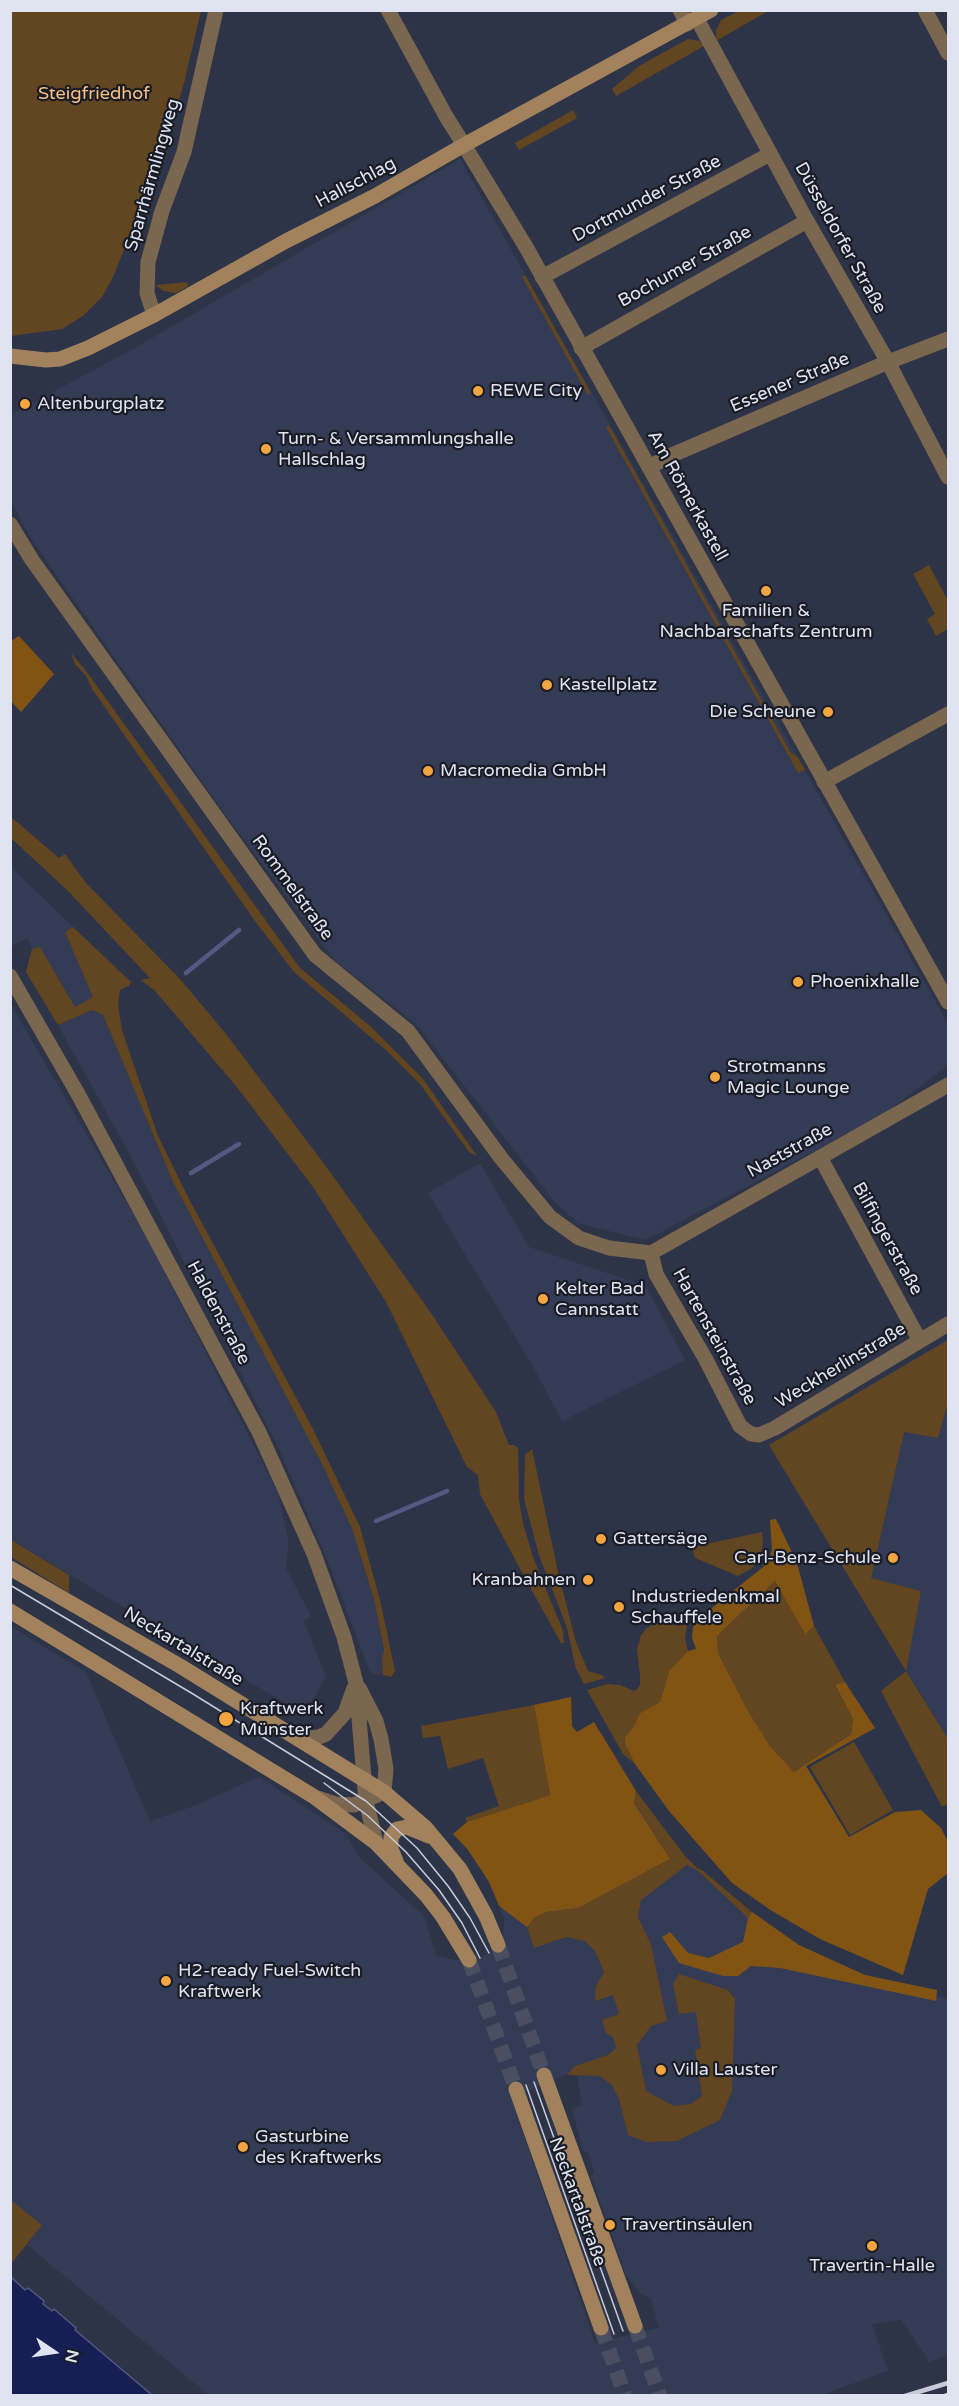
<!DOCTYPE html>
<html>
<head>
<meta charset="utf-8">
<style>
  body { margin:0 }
  #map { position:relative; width:959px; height:2406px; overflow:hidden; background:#2e3447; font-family:"Varela Round",sans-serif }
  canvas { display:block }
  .frame { position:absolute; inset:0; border:12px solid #e0e4f1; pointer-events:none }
  .north { position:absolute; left:24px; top:2322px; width:60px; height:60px; -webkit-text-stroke:4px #191c25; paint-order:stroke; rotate:103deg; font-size:16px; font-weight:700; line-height:24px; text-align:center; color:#e0e4f1 }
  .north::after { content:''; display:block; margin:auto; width:21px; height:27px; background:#e0e4f1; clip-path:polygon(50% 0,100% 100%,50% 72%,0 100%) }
</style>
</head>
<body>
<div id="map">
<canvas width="959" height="2406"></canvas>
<div class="frame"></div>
<div class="north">N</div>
</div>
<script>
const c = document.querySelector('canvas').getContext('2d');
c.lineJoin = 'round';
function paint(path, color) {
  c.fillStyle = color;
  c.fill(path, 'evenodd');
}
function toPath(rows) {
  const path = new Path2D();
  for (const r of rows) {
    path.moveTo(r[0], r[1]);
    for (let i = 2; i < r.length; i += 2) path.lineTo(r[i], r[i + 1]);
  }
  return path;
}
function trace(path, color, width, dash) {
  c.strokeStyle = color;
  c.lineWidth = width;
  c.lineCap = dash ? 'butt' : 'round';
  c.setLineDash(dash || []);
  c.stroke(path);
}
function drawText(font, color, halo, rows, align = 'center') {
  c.font = font + ' "Varela Round",sans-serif';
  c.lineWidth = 4.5;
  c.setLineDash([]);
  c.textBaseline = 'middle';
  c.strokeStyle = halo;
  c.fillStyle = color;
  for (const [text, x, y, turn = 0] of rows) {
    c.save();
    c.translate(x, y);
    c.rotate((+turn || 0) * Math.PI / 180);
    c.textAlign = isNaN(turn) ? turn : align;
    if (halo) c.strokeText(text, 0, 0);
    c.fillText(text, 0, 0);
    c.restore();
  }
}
const built = toPath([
  [460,159,948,1024,948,1065,884,1114,646,1240,577,1223,553,1200,417,1025,335,961,227,817,33,542,11,501,10,415,133,349],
  [10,866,73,927,65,932,94,997,75,1007,40,947,32,949,27,938,12,946,10,943],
  [10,1003,146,1236,278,1493,289,1543,286,1568,311,1616,304,1621,326,1676,305,1715,11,1540],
  [92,1010,103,1015,173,1182,323,1466,352,1529,374,1599,384,1650,382,1660,383,1675,372,1673,368,1667,327,1559,278,1447,128,1151,58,1025],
  [480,1163,529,1247,646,1286,685,1360,562,1421,531,1363,428,1193],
  [948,1339,948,1739,769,1445],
  [10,1626,86,1672,150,1821,191,1807,259,1777,346,1834,360,1858,424,1916,436,1955,456,1960,481,1958,494,1949,503,1937,504,1918,499,1906,594,1863,628,1788,682,1867,688,1863,697,1870,736,1907,798,1952,911,1993,948,1998,948,2355,928,2362,927,2358,901,2320,872,2324,888,2371,821,2395,209,2395,27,2245,42,2225,11,2200],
  [576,2070,582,2105,572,2109,583,2150,589,2153,594,2172,591,2176,626,2275,640,2293,651,2299,659,2328,595,2343,511,2098]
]);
const green = toPath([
  [10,11,201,11,184,83,166,144,113,277,102,297,83,316,62,329,11,336],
  [739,11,768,11,716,41,716,31,721,20],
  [688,39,699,41,704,46,616,96,612,89,639,66],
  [573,110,577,118,519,150,515,143],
  [525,275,591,393,588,395,522,277],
  [187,282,188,286,176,293,163,291,156,285],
  [609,425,791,753,797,756,805,770,798,773,606,427],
  [929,565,948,601,948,629,936,636,927,619,935,614,913,574],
  [71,653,86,671,300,968,369,1025,423,1079,477,1156,469,1152,420,1084,387,1051,294,972,255,921,92,689,86,676,75,664],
  [10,816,59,858,65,854,86,883,180,979,226,1034,325,1165,431,1313,496,1412,509,1445,514,1445,518,1448,519,1500,523,1523,533,1557,563,1631,564,1643,561,1643,525,1578,480,1494,478,1475,467,1467,386,1302,313,1187,236,1086,155,991,141,980,150,978,67,890,11,838],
  [73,927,131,982,129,986,120,990,118,1005,122,1030,158,1136,189,1199,313,1429,360,1527,381,1604,395,1671,391,1677,383,1675,382,1660,384,1650,374,1599,352,1529,323,1466,173,1182,103,1015,92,1010,58,1025,26,972,32,949,40,947,75,1007,93,997,65,932],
  [948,1340,948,1402,938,1438,904,1432,871,1578,921,1591,906,1671,948,1739,948,1804,942,1807,881,1691,906,1671,769,1445],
  [532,1449,558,1572,576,1642,588,1671,602,1675,605,1678,584,1684,576,1669,567,1628,539,1555,524,1499,525,1455],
  [762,1532,763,1543,759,1561,751,1569,738,1576,695,1558,692,1547],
  [11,1540,69,1575,69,1593,11,1557],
  [775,1581,805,1633,814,1626,845,1682,835,1686,853,1719,851,1734,794,1772,770,1746,748,1711,718,1653,717,1636],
  [656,1624,687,1625,685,1638,688,1651,669,1671,660,1702,640,1713,633,1728,625,1737,625,1744,635,1764,623,1754,587,1690,608,1684,620,1685,634,1691,637,1689,640,1685,640,1675,637,1649,641,1635,648,1627],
  [534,1705,550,1795,467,1822,465,1818,499,1806,483,1758,448,1769,440,1736,423,1738,421,1726],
  [854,1742,893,1810,850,1835,810,1767],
  [636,1791,685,1856,698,1869,702,1870,752,1912,748,1918,698,1871,687,1865,641,1900,638,1917,651,1945,667,2021,651,2026,637,2045,646,2091,674,2106,691,2104,702,2096,695,2050,701,2048,696,2012,679,2014,673,1984,679,1974,728,1990,735,1999,732,2091,720,2120,677,2141,647,2142,628,2135,619,2099,612,2085,600,2076,567,2075,575,2066,608,2055,616,2048,613,2037,606,2033,602,2020,619,2014,613,1995,595,2001,596,1986,604,1972,595,1951,585,1941,566,1937,534,1948,527,1927,535,1917,546,1912,578,1908,670,1859,634,1802],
  [11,2200,42,2225,11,2264]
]);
const forest = toPath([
  [19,636,54,674,21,712,10,700,11,641],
  [776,1519,797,1563,814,1626,805,1634,775,1581,717,1636,718,1653,748,1711,770,1746,794,1772,851,1734,853,1719,835,1685,845,1682,875,1728,806,1766,849,1837,895,1812,921,1810,941,1828,948,1842,948,1873,928,1889,903,1975,820,1939,772,1911,732,1883,669,1811,635,1764,625,1744,625,1737,633,1728,640,1713,660,1702,669,1671,688,1651,696,1649,692,1638,693,1627,702,1616,768,1563,772,1550,770,1520],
  [571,1697,572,1726,577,1732,594,1722,636,1791,634,1803,670,1859,578,1908,546,1912,535,1917,527,1927,499,1906,489,1882,468,1850,453,1834,467,1822,550,1795,534,1705],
  [752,1912,799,1945,865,1975,937,1990,936,2001,780,1968,751,1966,738,1976,723,1976,679,1963,662,1937,670,1932,688,1953,709,1958,743,1942,748,1918]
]);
const water = toPath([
  [11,2277,25,2290,28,2288,44,2301,43,2304,52,2311,54,2309,76,2328,75,2330,152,2395,11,2395,11,2277]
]);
const stream = toPath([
  [186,973,239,930],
  [191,1173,239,1144],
  [376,1521,447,1491]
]);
const secondaryTunnel = toPath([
  [498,1945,544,2075],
  [469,1960,516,2089],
  [635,2326,660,2396],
  [601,2328,625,2396]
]);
const minor = toPath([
  [388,10,447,118,464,145],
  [680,10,687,24],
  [925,10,948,53],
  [697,19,807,221,888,362,948,477],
  [542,277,770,154],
  [154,315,147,293,148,262,162,211,184,152,216,10],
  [581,348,807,221],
  [649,467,672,455,888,362,948,339],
  [10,524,32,560,315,955,408,1031,501,1158,550,1217,579,1238,609,1248,651,1253],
  [824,782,948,714],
  [820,1157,920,1341],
  [651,1253,656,1274,705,1358,740,1426,751,1434,759,1435,775,1428,948,1324],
  [651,1253,948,1085]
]);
const tertiary = toPath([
  [464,145,526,247,948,1002],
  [10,976,78,1094,259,1432,314,1554,344,1637,356,1683,366,1801,376,1843],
  [298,1739,319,1737,326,1734,345,1713,354,1688],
  [318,1798,336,1804,354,1805,384,1792,386,1769,381,1739,376,1721,359,1688]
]);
const secondary = toPath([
  [10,356,46,360,60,359,88,348,154,315,286,241,375,196,464,145,711,10],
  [10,1568,180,1666,384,1792,426,1828,460,1869,486,1916,498,1945],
  [10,1611,313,1796,376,1843,426,1895,443,1917,469,1960],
  [396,1861,391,1849,391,1837,397,1829,407,1827,429,1836],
  [544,2075,635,2326],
  [516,2089,601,2328]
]);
const tram = toPath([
  [10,1585,193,1694,366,1801,417,1848,448,1886,470,1918,489,1953],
  [324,1783,368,1816,406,1852,439,1890,462,1923,480,1958],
  [534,2082,623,2331],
  [526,2085,614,2334]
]);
const rail = toPath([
  [905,2396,948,2383],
  [945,2396,948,2395]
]);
const markers = [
  [478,391,6,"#f2a541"],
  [25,404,6,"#f2a541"],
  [266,449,6,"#f2a541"],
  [766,591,6,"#f2a541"],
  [547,685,6,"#f2a541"],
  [828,712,6,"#f2a541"],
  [428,771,6,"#f2a541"],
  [798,982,6,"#f2a541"],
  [715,1077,6,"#f2a541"],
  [543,1299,6,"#f2a541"],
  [601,1539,6,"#f2a541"],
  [893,1558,6,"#f2a541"],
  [588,1580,6,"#f2a541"],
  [619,1607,6,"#f2a541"],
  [226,1719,8,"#f2a541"],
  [166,1981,6,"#f2a541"],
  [661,2070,6,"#f2a541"],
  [243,2147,6,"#f2a541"],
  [610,2225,6,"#f2a541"],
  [872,2246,6,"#f2a541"]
];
const parkNames = [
  ["Steigfriedhof",94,94]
];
const streetNames = [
  ["Sparrhärmlingweg",153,175,-74],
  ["Hallschlag",356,183,-28],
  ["Dortmunder Straße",647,199,-28],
  ["Düsseldorfer Straße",840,238,61],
  ["Bochumer Straße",685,267,-29],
  ["Essener Straße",790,383,-23],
  ["Am Römerkastell",687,496,61],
  ["Rommelstraße",292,888,54],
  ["Naststraße",790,1151,-29],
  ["Bilfingerstraße",887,1239,61],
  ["Haldenstraße",218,1313,62],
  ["Hartensteinstraße",714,1337,61],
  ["Weckherlinstraße",841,1366,-31],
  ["Neckartalstraße",183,1647,31],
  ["Neckartalstraße",577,2202,70]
];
const poiNames = [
  ["REWE City",490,391],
  ["Altenburgplatz",37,404],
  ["Turn- & Versammlungshalle",278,439],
  ["Hallschlag",278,460],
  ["Familien &",766,611,"center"],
  ["Nachbarschafts Zentrum",766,632,"center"],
  ["Kastellplatz",559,685],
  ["Die Scheune",816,712,"right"],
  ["Macromedia GmbH",440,771],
  ["Phoenixhalle",810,982],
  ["Strotmanns",727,1067],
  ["Magic Lounge",727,1088],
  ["Kelter Bad",555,1289],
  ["Cannstatt",555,1310],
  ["Gattersäge",613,1539],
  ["Carl-Benz-Schule",881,1558,"right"],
  ["Kranbahnen",576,1580,"right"],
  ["Industriedenkmal",631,1597],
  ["Schauffele",631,1618],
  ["Kraftwerk",240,1709],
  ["Münster",240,1730],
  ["H2-ready Fuel-Switch",178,1971],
  ["Kraftwerk",178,1992],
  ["Villa Lauster",673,2070],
  ["Gasturbine",255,2137],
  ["des Kraftwerks",255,2158],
  ["Travertinsäulen",622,2225],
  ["Travertin-Halle",872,2266,"center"]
];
paint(built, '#343b55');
paint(green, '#624521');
paint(forest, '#825414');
paint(water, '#171e53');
trace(water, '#535982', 1.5);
trace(stream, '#535982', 4.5);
trace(secondaryTunnel, '#494e60', 15, [15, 8]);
trace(minor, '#7b6750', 15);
trace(tertiary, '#7b6750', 15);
trace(secondary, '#a2825d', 15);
trace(tram, '#c7cbd9', 1.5);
trace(rail, '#c7cbd9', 4.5);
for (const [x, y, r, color] of markers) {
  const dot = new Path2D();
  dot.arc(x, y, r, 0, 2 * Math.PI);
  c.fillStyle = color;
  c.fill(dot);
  trace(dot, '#191c25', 2);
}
drawText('18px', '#f7c082', '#191c25', parkNames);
drawText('18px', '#e0e4f1', '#191c25', streetNames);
drawText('18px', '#e0e4f1', '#191c25', poiNames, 'left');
</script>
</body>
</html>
